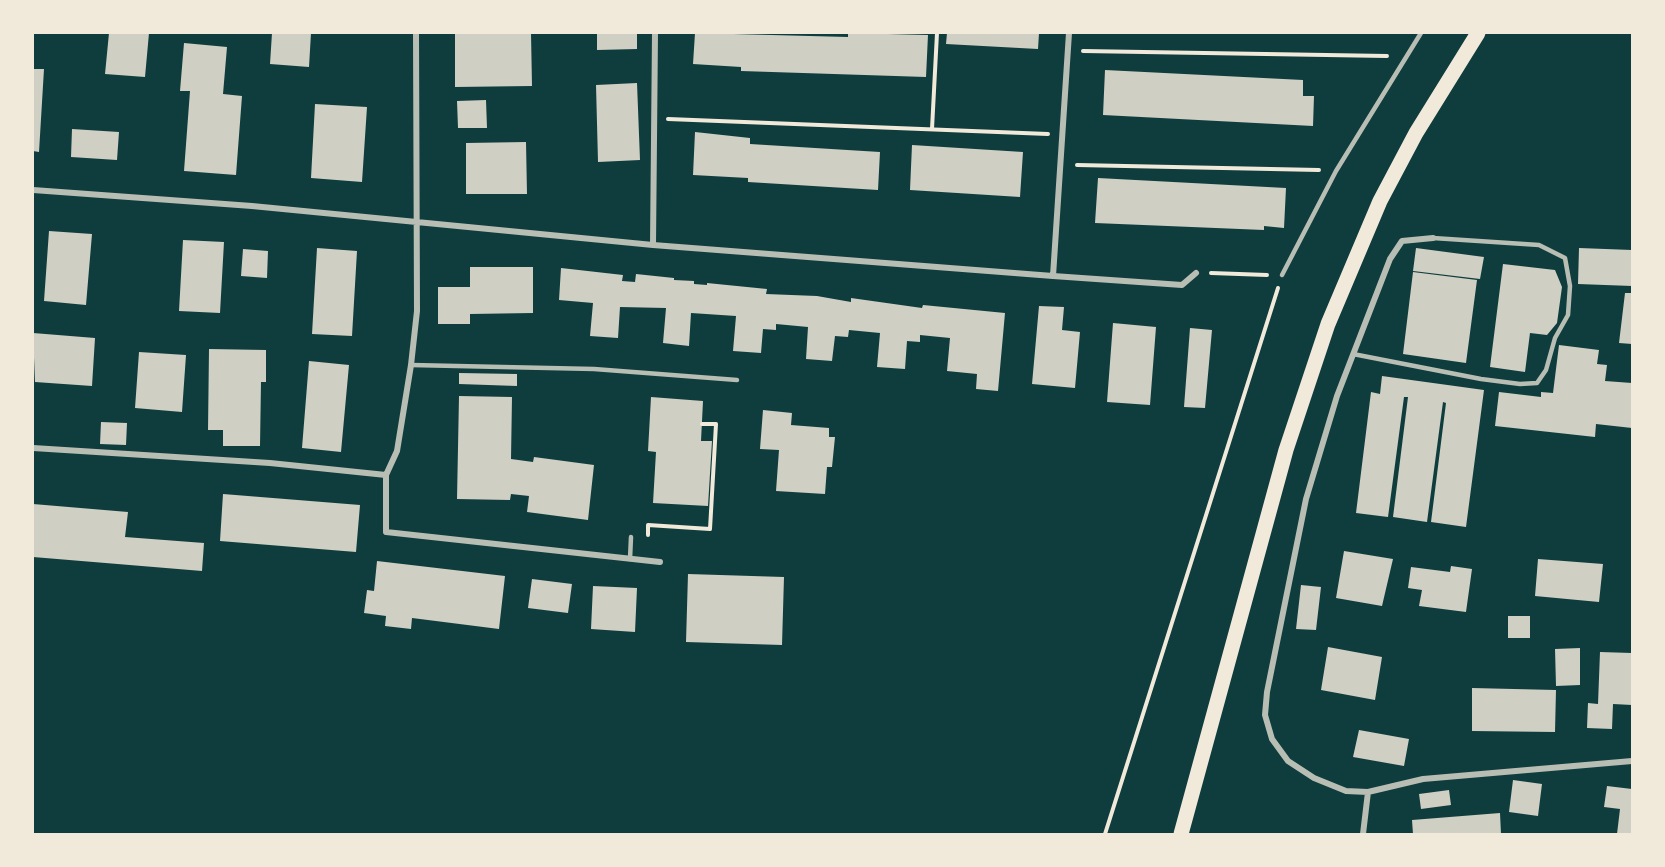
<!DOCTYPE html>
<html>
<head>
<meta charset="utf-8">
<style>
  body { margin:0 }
  #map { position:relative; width:1665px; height:867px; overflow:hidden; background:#0f3d3e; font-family:"Archivo Narrow",sans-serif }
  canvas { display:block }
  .frame { position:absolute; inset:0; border:34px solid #f1e9da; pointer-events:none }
</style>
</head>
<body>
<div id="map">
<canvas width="1665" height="867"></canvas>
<div class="frame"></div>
</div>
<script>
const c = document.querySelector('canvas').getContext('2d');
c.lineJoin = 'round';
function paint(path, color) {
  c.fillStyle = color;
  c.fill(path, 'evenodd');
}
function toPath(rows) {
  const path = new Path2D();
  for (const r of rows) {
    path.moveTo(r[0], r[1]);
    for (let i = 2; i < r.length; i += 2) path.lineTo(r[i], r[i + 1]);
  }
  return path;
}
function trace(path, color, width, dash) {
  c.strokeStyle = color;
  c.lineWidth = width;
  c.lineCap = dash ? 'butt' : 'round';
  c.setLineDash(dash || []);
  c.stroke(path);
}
const building = toPath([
  [109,33,149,33,145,77,105,74],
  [272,33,311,33,309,67,270,64],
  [455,33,531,33,532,86,455,87],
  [597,33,637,33,637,49,597,50],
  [695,33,848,37,848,33,928,35,926,77,741,71,741,67,693,64],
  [947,33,1039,33,1038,49,946,44],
  [184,43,227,47,223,94,242,96,236,175,184,171,190,91,180,91],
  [33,69,44,69,39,152,33,151],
  [1105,70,1303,80,1303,96,1314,96,1313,126,1103,115],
  [637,83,640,160,598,162,596,85],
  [486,100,487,128,458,128,457,101],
  [315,104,367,107,362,182,311,178],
  [72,129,119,132,117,160,71,157],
  [695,132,750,138,750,144,880,152,878,190,748,182,748,178,693,175],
  [526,142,527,194,466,194,466,143],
  [912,145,1023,152,1020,197,910,190],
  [1098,178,1286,188,1284,228,1264,226,1264,230,1095,223],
  [49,231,92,234,86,305,44,301],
  [183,240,224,242,220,313,179,311],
  [317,248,357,251,352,336,312,334],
  [1416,248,1484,257,1480,279,1413,271],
  [1579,248,1632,250,1632,286,1578,284],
  [243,249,268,251,267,278,241,276],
  [1503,264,1555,270,1562,287,1557,323,1547,335,1530,333,1525,372,1490,367],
  [470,267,533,267,533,313,470,314,470,324,438,324,438,287,470,287],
  [561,268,623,275,622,281,635,282,636,274,674,278,674,280,694,281,694,284,707,285,707,283,767,289,766,294,817,296,851,302,851,298,922,308,923,305,1005,313,998,391,976,389,977,374,947,371,950,338,920,335,920,342,907,341,905,369,877,367,880,333,849,330,848,337,835,336,832,361,806,359,808,327,776,324,776,330,763,329,761,353,733,351,736,316,691,313,689,346,663,343,666,308,620,307,618,338,590,336,593,303,559,300],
  [1413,272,1477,280,1466,363,1403,354],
  [1625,293,1632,293,1632,344,1619,343],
  [1039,306,1064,307,1062,330,1080,332,1075,388,1032,384],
  [1113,323,1156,327,1150,405,1107,402],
  [1190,328,1212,330,1205,408,1184,407],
  [33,333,95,338,92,386,35,382],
  [1559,345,1599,350,1597,364,1607,365,1605,381,1632,383,1632,428,1596,424,1595,437,1495,426,1499,392,1541,397,1541,392,1553,393],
  [209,349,266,350,266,382,261,382,260,446,223,446,223,430,208,430],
  [139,352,186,355,182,412,135,408],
  [309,361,349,365,341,452,302,448],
  [459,373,517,374,517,386,459,384],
  [1382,376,1484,390,1466,527,1431,522,1446,403,1443,402,1427,522,1393,517,1408,397,1404,397,1388,517,1356,513,1371,392,1380,394],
  [459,396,512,397,511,459,533,462,534,457,594,465,588,520,527,512,529,496,511,494,510,500,457,499],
  [651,397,703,401,701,441,712,441,708,506,653,503,656,452,648,451],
  [763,410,792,413,791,425,829,428,829,437,835,437,832,467,827,467,825,494,776,491,779,450,760,449],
  [101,422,127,423,126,445,100,444],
  [223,494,360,505,356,552,220,541],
  [33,504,128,512,125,537,204,543,202,571,33,557],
  [1344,551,1393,559,1382,606,1336,598],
  [1538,559,1603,564,1599,602,1535,596],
  [377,561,505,576,499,629,412,618,411,629,385,626,386,616,364,613,367,590,374,591],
  [1451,566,1472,569,1466,612,1419,606,1422,590,1408,588,1411,567,1450,572],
  [688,574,784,577,782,645,686,642],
  [532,579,572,584,568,613,528,608],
  [1301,585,1321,587,1316,630,1296,629],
  [593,586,637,588,635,632,591,629],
  [1508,616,1530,616,1530,638,1508,638],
  [1328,647,1382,657,1375,700,1321,690],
  [1580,648,1580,685,1556,686,1555,649],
  [1600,652,1632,653,1632,705,1613,704,1612,729,1587,728,1588,703,1598,704],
  [1472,688,1556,690,1555,732,1472,731],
  [1359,730,1409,739,1404,766,1353,757],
  [1513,780,1542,784,1538,816,1509,812],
  [1607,786,1632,789,1632,834,1617,834,1620,809,1604,807],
  [1449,790,1451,805,1421,809,1419,794],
  [1500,813,1501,834,1413,834,1412,820]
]);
const path = toPath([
  [1083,51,1387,56],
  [668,119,1048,134],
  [932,129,937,33],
  [1077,165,1319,170],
  [1211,273,1267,275],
  [648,535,648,525,710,529,716,424,702,424],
  [1105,834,1278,288]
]);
const service = toPath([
  [1282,275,1336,171,1421,33],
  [1353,354,1481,379,1520,384,1537,383,1546,370,1555,338,1568,315,1570,286,1565,258,1539,245,1433,238],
  [411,365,594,369,737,380],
  [630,559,631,537]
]);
const minor = toPath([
  [33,190,252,206,653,245,1053,276,1182,285,1196,273],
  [653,245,655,33],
  [1053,276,1069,33],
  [33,448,270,463,386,475,386,532,660,562],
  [386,475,397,451,411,365,417,311,416,33],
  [1368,792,1423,779,1632,761],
  [1363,834,1368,792,1346,791,1314,778,1288,761,1272,739,1265,715,1267,692,1306,499,1337,396,1390,259,1402,241,1433,238]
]);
const primary = toPath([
  [1181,834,1286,450,1328,324,1380,201,1416,133,1478,33]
]);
paint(building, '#cfcfc3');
trace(path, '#f1e9da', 4);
trace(service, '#b8beb3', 4.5);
trace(minor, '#b8beb3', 6);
trace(primary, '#f1e9da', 15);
</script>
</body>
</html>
